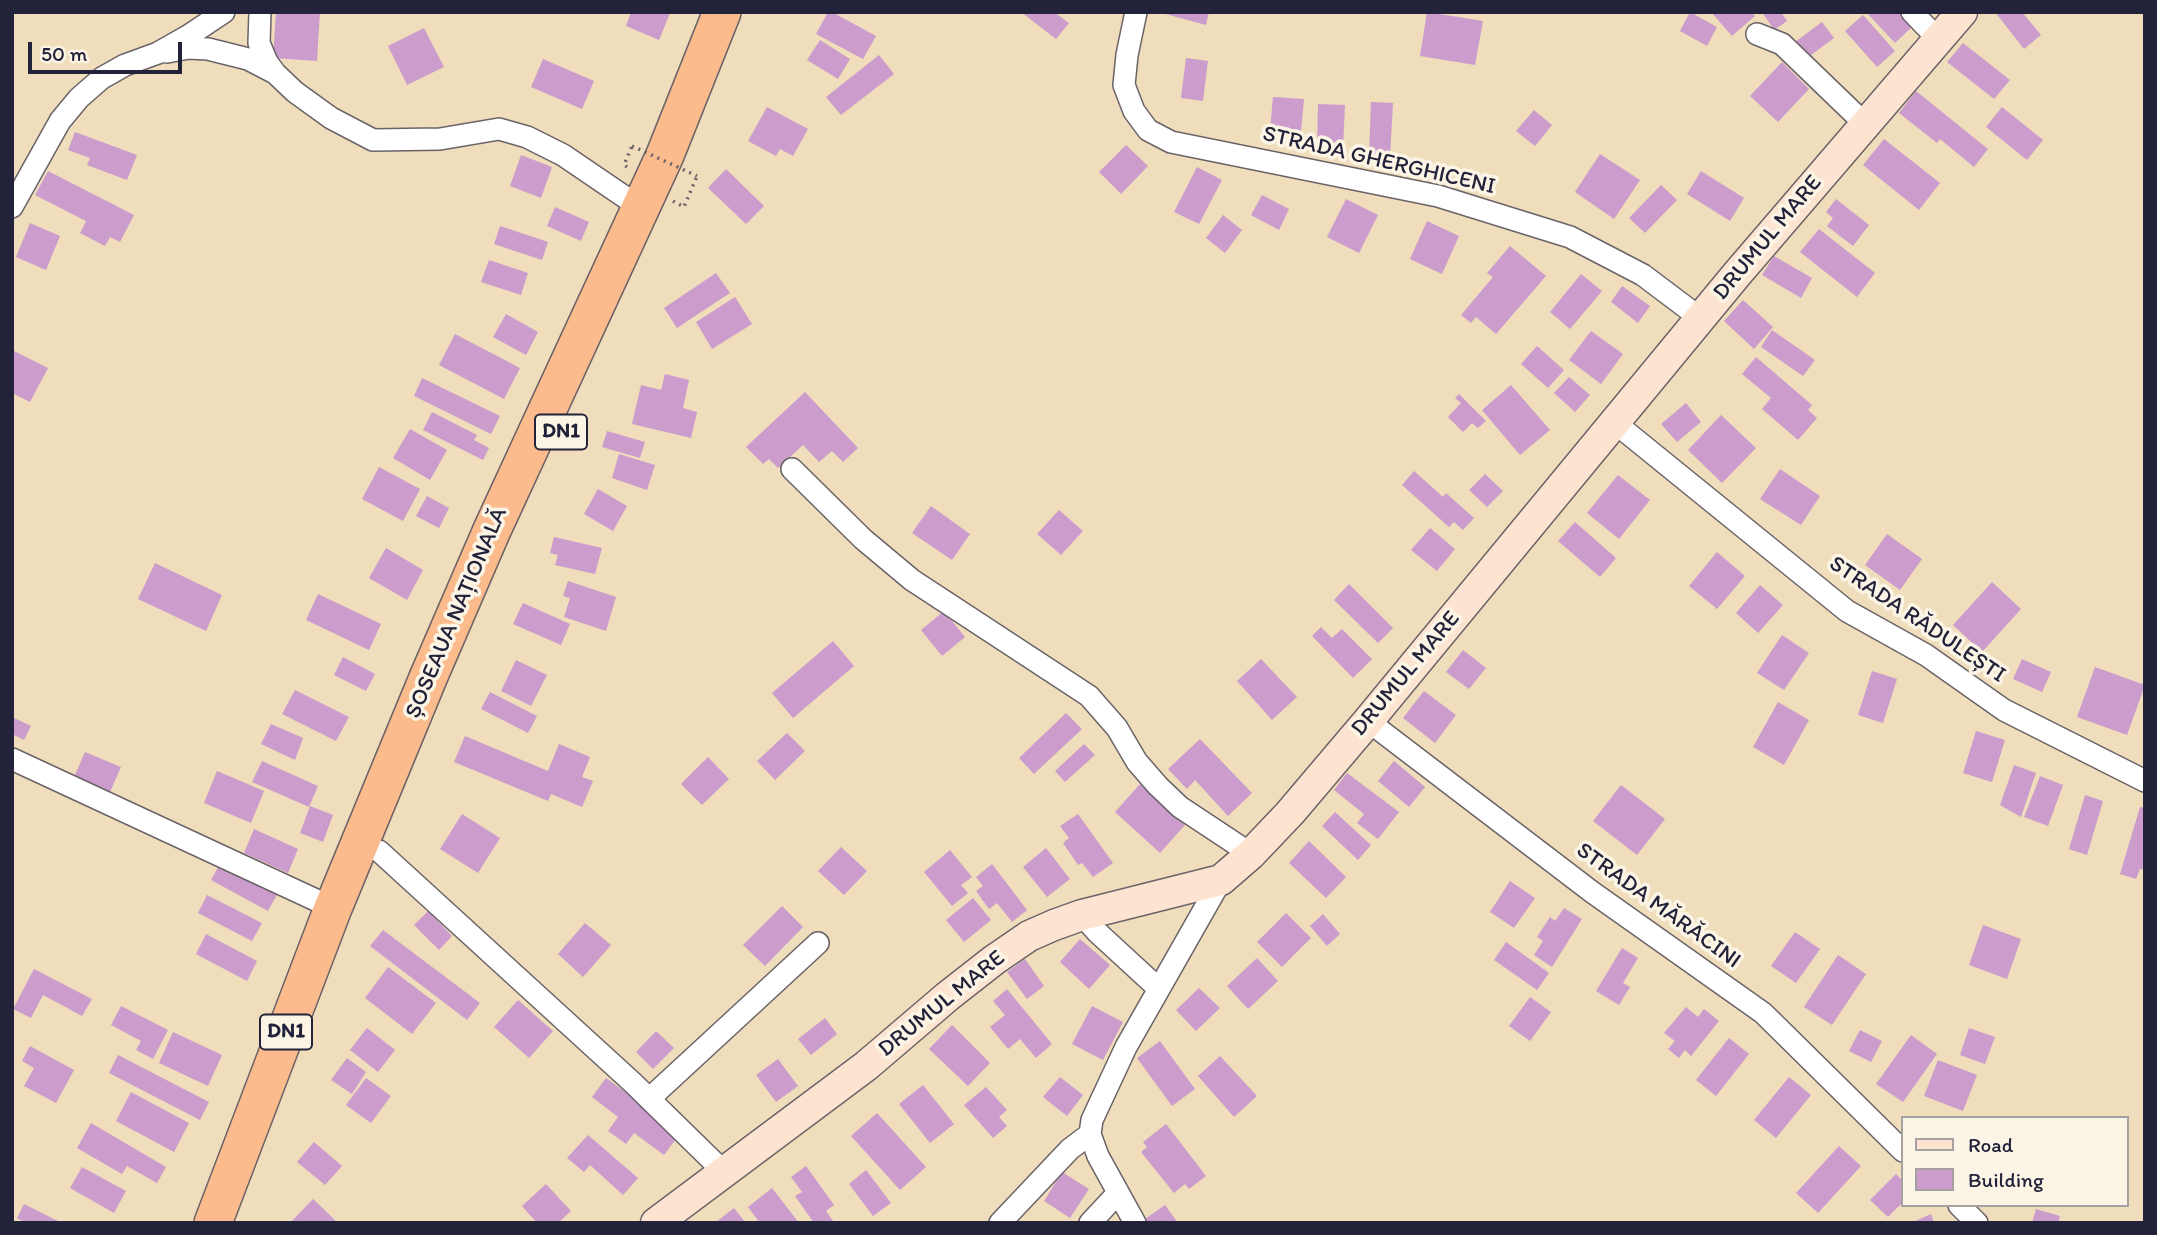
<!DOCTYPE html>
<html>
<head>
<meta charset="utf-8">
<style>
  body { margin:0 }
  #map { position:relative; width:2157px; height:1235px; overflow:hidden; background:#efddbb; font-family:Itim,sans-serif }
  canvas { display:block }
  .frame { position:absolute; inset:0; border:14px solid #22223b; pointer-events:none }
  .legend { position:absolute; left:1901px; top:1116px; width:228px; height:91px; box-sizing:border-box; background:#fcf5e5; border:2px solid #a5a1a1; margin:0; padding:9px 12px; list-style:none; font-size:21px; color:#22223b }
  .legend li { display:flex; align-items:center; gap:14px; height:35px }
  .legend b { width:35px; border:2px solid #a5a1a1 }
  .scale { position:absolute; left:28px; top:42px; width:154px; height:32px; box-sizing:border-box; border:4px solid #22223b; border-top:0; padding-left:9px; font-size:21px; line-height:24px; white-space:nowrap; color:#22223b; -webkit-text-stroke:5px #fcf5e5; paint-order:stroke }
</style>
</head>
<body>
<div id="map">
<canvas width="2157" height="1235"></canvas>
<div class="frame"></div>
<ul class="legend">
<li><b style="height:9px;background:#fde4d1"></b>Road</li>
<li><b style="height:19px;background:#cb9ccc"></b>Building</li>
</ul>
<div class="scale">50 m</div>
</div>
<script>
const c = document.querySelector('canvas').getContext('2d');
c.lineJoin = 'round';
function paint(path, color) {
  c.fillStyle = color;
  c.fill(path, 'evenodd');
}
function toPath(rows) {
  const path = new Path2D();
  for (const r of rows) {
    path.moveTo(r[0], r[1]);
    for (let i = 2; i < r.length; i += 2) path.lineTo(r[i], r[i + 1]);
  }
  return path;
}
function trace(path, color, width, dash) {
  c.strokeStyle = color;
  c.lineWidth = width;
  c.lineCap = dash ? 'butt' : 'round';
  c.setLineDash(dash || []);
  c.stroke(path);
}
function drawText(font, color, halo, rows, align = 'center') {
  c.font = font + ' Itim,sans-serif';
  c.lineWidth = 7;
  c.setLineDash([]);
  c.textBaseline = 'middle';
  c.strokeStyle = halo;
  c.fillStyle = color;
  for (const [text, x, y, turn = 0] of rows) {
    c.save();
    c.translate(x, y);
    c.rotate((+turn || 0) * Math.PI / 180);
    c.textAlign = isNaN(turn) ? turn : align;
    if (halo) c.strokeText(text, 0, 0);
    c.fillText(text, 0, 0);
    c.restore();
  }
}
const building = toPath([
  [276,12,320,12,317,61,273,58],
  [631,12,670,13,659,40,626,26],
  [828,12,832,12,876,36,863,59,816,34],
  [1021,12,1054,12,1069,23,1056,39],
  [1158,12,1209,12,1206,25],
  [1427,12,1483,21,1475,65,1420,56],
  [1690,12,1717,27,1707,46,1680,31],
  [1711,12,1751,12,1755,16,1732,36],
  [1762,12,1781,12,1787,21,1774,30],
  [1866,12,1900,12,1913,26,1895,43],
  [1995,12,2022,12,2041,35,2024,49],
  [1863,15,1895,51,1877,67,1845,31],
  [1822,22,1834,38,1807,58,1795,42],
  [424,28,444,67,407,85,388,46],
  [820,40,850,59,838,79,807,60],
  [1963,43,2010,80,1994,99,1947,62],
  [879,55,894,74,841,115,826,97],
  [1186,58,1208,61,1203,101,1181,98],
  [543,59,594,81,582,109,531,87],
  [1782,62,1809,89,1778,122,1750,96],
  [1916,91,1988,149,1974,167,1940,139,1937,143,1899,113],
  [1273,97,1304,99,1301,132,1270,130],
  [1371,102,1393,103,1390,157,1369,156],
  [1318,104,1345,105,1343,147,1317,146],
  [767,107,808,129,793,156,780,149,776,156,748,141],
  [2002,107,2043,140,2027,160,1986,127],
  [1534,110,1552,125,1535,146,1516,131],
  [75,132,137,155,127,180,87,165,90,158,68,150],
  [1884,139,1940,183,1919,210,1863,165],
  [1126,145,1148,166,1121,194,1099,172],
  [1600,154,1640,180,1614,219,1575,192],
  [521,155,552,167,541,198,510,186],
  [1197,167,1222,180,1199,224,1174,212],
  [726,169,764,206,746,224,708,188],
  [48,171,134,215,120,242,110,237,105,246,80,233,86,221,35,195],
  [1701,171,1744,198,1730,221,1687,194],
  [1661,185,1677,200,1645,233,1629,218],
  [1262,195,1289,209,1279,230,1251,215],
  [1346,199,1378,215,1359,253,1327,237],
  [1836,199,1869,225,1853,246,1827,226,1833,218,1826,212],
  [555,207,589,222,581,241,547,226],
  [1223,215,1242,230,1225,253,1206,238],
  [1427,221,1459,236,1442,274,1410,259],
  [30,223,60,236,46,270,16,257],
  [500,226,548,242,542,260,494,244],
  [1819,229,1875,273,1857,297,1800,252],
  [1510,246,1546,276,1496,334,1476,317,1471,323,1461,315,1493,277,1487,273],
  [1774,256,1812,278,1801,298,1762,275],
  [489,260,528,273,521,295,481,282],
  [716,273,730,293,677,328,664,308],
  [1581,274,1602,291,1570,329,1550,312],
  [1622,286,1650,306,1638,323,1611,302],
  [735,297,752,324,712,349,696,322],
  [1743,300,1773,327,1754,349,1724,321],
  [506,314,538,332,526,355,493,337],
  [1772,330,1815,360,1803,376,1761,347],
  [1591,331,1623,354,1601,384,1569,360],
  [455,334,520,368,504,399,439,365],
  [1537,346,1564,370,1548,388,1521,364],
  [12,350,48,368,30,402,12,393],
  [1756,357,1812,405,1808,410,1817,418,1798,440,1762,409,1771,398,1742,374],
  [665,374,689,380,683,408,697,412,691,438,632,424,641,385,661,390],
  [1569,377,1590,395,1575,412,1554,393],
  [422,378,500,416,491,434,414,396],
  [1511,385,1550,430,1520,455,1482,410],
  [805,392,858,448,843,462,832,451,819,462,803,445,778,468,769,459,763,464,746,447],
  [1459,394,1486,421,1478,428,1472,423,1463,432,1448,417,1461,403,1455,398],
  [1686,403,1701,422,1677,442,1661,424],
  [432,412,477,435,474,440,489,448,483,460,423,430],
  [1721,415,1756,448,1722,483,1688,450],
  [410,429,447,450,430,480,393,458],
  [607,431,645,442,640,458,602,447],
  [619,454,655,465,647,490,612,478],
  [379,467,420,489,403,521,362,499],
  [1780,469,1820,496,1801,525,1760,499],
  [1414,471,1443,497,1446,493,1474,518,1463,530,1454,522,1449,527,1402,485],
  [1485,474,1503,491,1487,507,1469,490],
  [1618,475,1650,500,1619,539,1587,513],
  [598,489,627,506,613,531,584,514],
  [427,496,449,508,439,528,416,516],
  [931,506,970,534,952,560,912,533],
  [1059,510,1083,531,1061,555,1037,534],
  [1575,522,1616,558,1600,577,1558,541],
  [1430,528,1455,549,1437,571,1411,550],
  [1887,534,1922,559,1900,590,1865,565],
  [554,537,602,548,595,574,555,565,558,555,550,553],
  [386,548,423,570,407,600,369,578],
  [1717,552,1745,576,1717,609,1689,586],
  [155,563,222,595,206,631,138,599],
  [568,581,616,597,606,631,564,617,570,598,563,596],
  [1992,582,2021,609,1982,652,1953,625],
  [1349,584,1393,628,1378,643,1334,600],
  [1760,585,1783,605,1758,633,1736,613],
  [318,594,381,624,369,650,306,620],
  [523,603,570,624,561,645,513,624],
  [944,611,965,637,942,656,921,630],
  [1321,627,1332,638,1342,629,1372,659,1353,678,1312,636],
  [1782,635,1809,653,1784,690,1757,673],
  [833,641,854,666,793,718,772,693],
  [1463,650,1486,668,1469,689,1446,672],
  [343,657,375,674,366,691,334,675],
  [1261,659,1297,697,1272,720,1237,681],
  [2022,659,2051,672,2042,692,2013,679],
  [516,660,547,675,531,706,501,691],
  [2095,667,2145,685,2127,735,2077,717],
  [1872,671,1897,679,1883,723,1858,715],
  [295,690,349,717,336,741,282,714],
  [1424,691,1456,715,1435,743,1403,718],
  [490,692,537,716,528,733,481,709],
  [1778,702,1809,720,1784,765,1753,747],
  [1066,713,1082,729,1034,774,1019,758],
  [12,717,31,726,24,740,12,734],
  [271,724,303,738,295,760,261,744],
  [1976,731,2005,740,1992,782,1963,773],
  [787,733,805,751,775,780,757,761],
  [465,736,548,771,559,744,590,757,582,777,593,781,582,807,551,794,548,801,454,762],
  [1200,739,1252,793,1228,816,1195,780,1187,789,1168,769],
  [1084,744,1095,755,1065,782,1055,771],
  [85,752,121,767,110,792,74,777],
  [708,757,729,779,702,805,681,784],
  [262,761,318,786,309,807,252,782],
  [1394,761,1425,787,1409,807,1378,781],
  [2014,765,2036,773,2021,817,2000,805],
  [217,771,264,791,251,823,204,803],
  [1347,773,1399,812,1378,839,1357,823,1364,814,1334,790],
  [2040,776,2063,785,2048,826,2024,817],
  [1140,784,1185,825,1160,853,1115,812],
  [1621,785,1665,819,1637,855,1593,821],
  [2085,795,2103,801,2087,855,2069,849],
  [310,806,333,815,323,842,300,833],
  [2140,807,2145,808,2145,870,2140,869,2136,879,2120,874],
  [1335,812,1371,845,1358,860,1322,826],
  [462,814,500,838,478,873,440,849],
  [1078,814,1113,863,1093,877,1082,863,1078,865,1063,843,1069,838,1060,826],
  [254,829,298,849,288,873,244,853],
  [1309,841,1346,877,1326,898,1289,863],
  [841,847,867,871,844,895,818,871],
  [1046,848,1070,879,1047,897,1023,867],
  [950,850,972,877,961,885,968,893,952,906,924,872],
  [222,860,279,891,268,911,211,880],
  [992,864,1027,910,1012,922,997,903,989,909,976,891,983,886,976,877],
  [1510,881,1535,898,1514,928,1490,912],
  [207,895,262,923,252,941,198,913],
  [973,898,991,920,964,942,946,920],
  [782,906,803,927,765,966,743,945],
  [1564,908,1582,919,1552,967,1534,955,1543,941,1537,937,1550,917,1555,921],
  [428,911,452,936,439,950,414,925],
  [1286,913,1311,938,1282,967,1257,942],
  [1323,914,1340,934,1327,946,1310,926],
  [585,923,611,945,583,977,558,954],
  [1983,925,2021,939,2007,979,1969,965],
  [383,930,480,1003,467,1020,370,946],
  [1795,932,1820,949,1796,983,1771,966],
  [206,934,257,961,247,981,196,954],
  [1080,939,1110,965,1089,989,1060,962],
  [1506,942,1549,973,1537,990,1494,960],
  [1622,948,1638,958,1623,983,1630,987,1619,1005,1596,991],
  [1838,955,1866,974,1832,1025,1804,1007],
  [1257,958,1278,981,1248,1009,1227,986],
  [1025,959,1044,986,1027,999,1007,972],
  [388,967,436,1003,412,1034,365,998],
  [34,969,92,999,82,1016,43,995,31,1018,13,1009],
  [1199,988,1220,1008,1196,1031,1176,1010],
  [1007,989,1052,1044,1036,1058,1020,1039,1008,1049,990,1027,1005,1015,993,1001],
  [1530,997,1551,1012,1530,1041,1509,1026],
  [518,1000,553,1031,529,1058,494,1027],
  [121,1006,168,1030,153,1059,136,1050,141,1041,111,1025],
  [1092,1006,1123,1022,1103,1060,1072,1044],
  [1686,1007,1698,1017,1704,1009,1719,1021,1691,1056,1685,1050,1679,1058,1668,1049,1675,1041,1664,1033],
  [825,1018,837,1034,811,1055,798,1039],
  [952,1025,990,1063,968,1086,929,1049],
  [367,1028,395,1050,378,1072,350,1050],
  [1969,1028,1995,1037,1985,1064,1960,1055],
  [1860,1030,1882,1041,1871,1062,1849,1051],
  [656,1031,674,1048,653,1069,636,1052],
  [173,1032,222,1055,208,1086,159,1063],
  [1911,1035,1937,1054,1903,1102,1876,1084],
  [1729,1038,1749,1054,1716,1096,1696,1080],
  [1160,1041,1195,1089,1172,1106,1137,1058],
  [30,1046,74,1070,56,1103,24,1086,34,1068,22,1061],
  [118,1055,209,1102,200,1120,109,1073],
  [1220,1056,1257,1096,1234,1117,1198,1076],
  [347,1058,366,1072,352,1094,331,1080],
  [778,1059,798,1086,776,1102,756,1075],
  [1938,1060,1977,1075,1963,1111,1924,1096],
  [1060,1077,1083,1095,1067,1116,1043,1097],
  [1789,1077,1811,1095,1776,1138,1754,1120],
  [366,1078,391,1096,371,1123,346,1105],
  [606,1078,681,1132,664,1155,634,1133,626,1144,608,1131,618,1117,592,1097],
  [923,1085,954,1124,930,1143,899,1104],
  [986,1087,1007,1110,999,1117,1007,1126,993,1138,964,1105],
  [131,1092,189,1123,174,1152,116,1121],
  [877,1113,926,1167,900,1190,851,1136],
  [91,1123,166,1167,157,1183,127,1166,122,1174,77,1148],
  [1166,1124,1206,1176,1189,1189,1185,1184,1174,1193,1141,1152,1147,1147,1143,1142],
  [588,1135,638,1178,623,1195,590,1165,584,1172,567,1158],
  [314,1142,342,1166,325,1185,297,1162],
  [1839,1146,1861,1166,1818,1213,1796,1193],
  [806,1166,834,1205,826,1211,833,1221,831,1223,814,1223,795,1196,802,1192,791,1177],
  [82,1167,126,1191,114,1213,70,1188],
  [866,1170,891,1203,873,1216,849,1184],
  [1062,1172,1089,1189,1070,1218,1044,1201],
  [1896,1174,1903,1181,1903,1202,1888,1217,1870,1200],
  [546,1184,571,1211,558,1223,537,1223,522,1206],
  [772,1188,799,1223,760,1223,748,1207],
  [313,1199,338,1223,290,1223],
  [24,1204,62,1223,26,1223,17,1218],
  [1165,1205,1178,1223,1148,1223,1145,1219],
  [734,1208,746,1223,715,1223],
  [2036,1209,2060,1216,2058,1223,2032,1223],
  [1931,1214,1934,1223,1911,1223]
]);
const path = toPath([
  [627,167,624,165,632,146],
  [673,201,684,207,697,176]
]);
const street = toPath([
  [260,12,259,43,267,62,275,73,295,92,331,118,373,140,440,139,499,129,527,137,563,155,641,208],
  [1136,12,1127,55,1124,85,1134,111,1148,130,1171,142,1438,196,1570,237,1643,275,1700,318],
  [1912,12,1938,39],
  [1757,34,1782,44,1865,124],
  [167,52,189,48,208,49,248,59,273,72],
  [12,207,60,121,79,98,102,78,125,65,158,53,188,36,224,12],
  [1614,422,1847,611,1926,655,2004,710,2145,781],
  [792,469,863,539,912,580,1089,696,1117,728,1137,762,1158,786,1180,807,1251,854],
  [1368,721,1592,892,1763,1013,1903,1151],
  [12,759,333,908],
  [379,851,633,1083,724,1172],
  [1082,915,1097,932,1159,989],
  [649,1099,818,943],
  [1959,1205,1977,1223],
  [1000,1223,1070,1149,1090,1134],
  [1090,1223,1118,1193],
  [1135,1223,1098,1156,1090,1134,1092,1120,1126,1047,1221,880]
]);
const secondary = toPath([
  [656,1223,866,1066,948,996,994,960,1029,936,1054,925,1082,915,1221,880,1251,854,1290,813,1368,721,1737,274,1962,12]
]);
const highway = toPath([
  [213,1223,333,908,428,678,492,530,665,155,722,12]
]);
const pathBridge = toPath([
  [632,146,697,176]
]);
const shields = [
  [561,432,52],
  [286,1032,52]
];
const shieldNames = [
  ["DN1",561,432],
  ["DN1",286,1032]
];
const streetNames = [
  ["STRADA GHERGHICENI",1379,161,13],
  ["DRUMUL MARE",1768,238,-50],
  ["ȘOSEAUA NAȚIONALĂ",457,613,-67],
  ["STRADA RĂDULEȘTI",1917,620,34],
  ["DRUMUL MARE",1406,674,-50],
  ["STRADA MĂRĂCINI",1658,906,36],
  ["DRUMUL MARE",942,1004,-39]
];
paint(building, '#cb9ccc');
trace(street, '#6a6368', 24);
trace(secondary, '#6a6368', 33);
trace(highway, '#6a6368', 40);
trace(path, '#6a6368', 3.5, [2, 5]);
trace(street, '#fff', 21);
trace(secondary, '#fde4d1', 30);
trace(highway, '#fbbb8c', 37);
trace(pathBridge, '#6a6368', 3.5, [2, 5]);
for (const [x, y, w] of shields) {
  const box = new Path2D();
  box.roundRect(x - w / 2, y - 17.5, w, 35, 5);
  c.fillStyle = '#fcf5e5';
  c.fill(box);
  trace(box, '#22223b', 2);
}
drawText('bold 21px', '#22223b', null, shieldNames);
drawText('23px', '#22223b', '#fcf5e5', streetNames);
</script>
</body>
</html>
